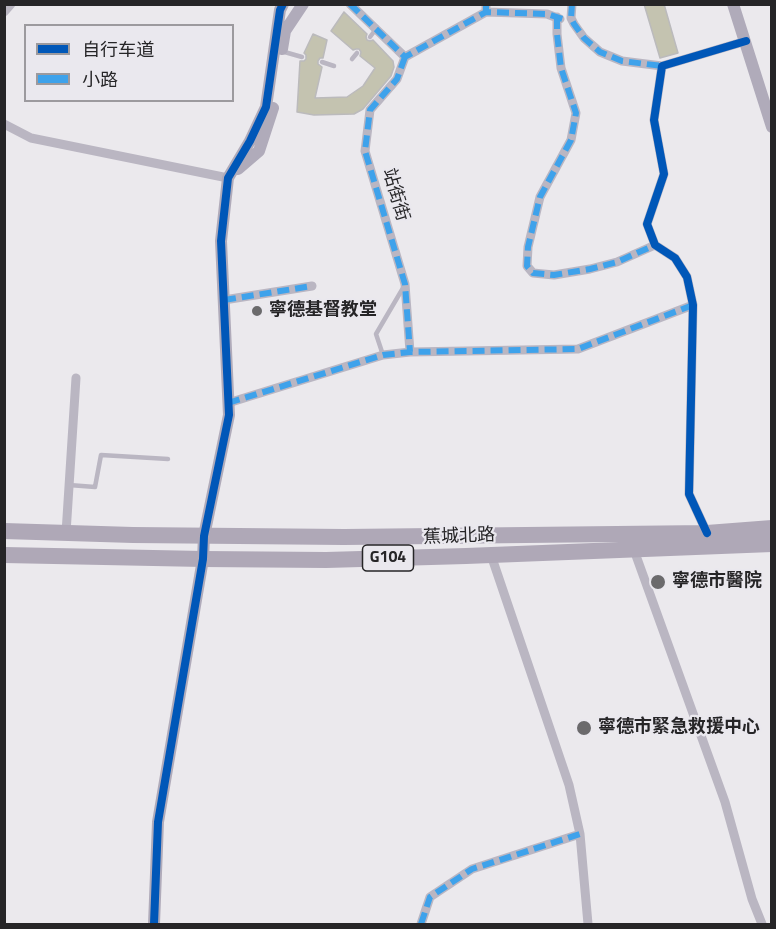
<!DOCTYPE html>
<html>
<head>
<meta charset="utf-8">
<style>
  body { margin:0 }
  #map { position:relative; width:776px; height:929px; overflow:hidden; background:#ebe9ed; font-family:"Titillium Web","Noto Sans SC",sans-serif }
  canvas { display:block }
  .frame { position:absolute; inset:0; border:6px solid #262527; pointer-events:none }
  .legend { position:absolute; left:24px; top:24px; width:210px; height:78px; box-sizing:border-box; background:#eae8ee; border:2px solid #9c9a9e; margin:0; padding:8px 10px; list-style:none; font-size:18px; color:#262527 }
  .legend li { display:flex; align-items:center; gap:12px; height:30px }
  .legend b { width:30px; border:2px solid #9c9a9e }
</style>
</head>
<body>
<div id="map">
<canvas width="776" height="929"></canvas>
<div class="frame"></div>
<ul class="legend">
<li><b style="height:8px;background:#0057b8"></b>自行车道</li>
<li><b style="height:8px;background:#3ea2eb"></b>小路</li>
</ul>
</div>
<script>
const c = document.querySelector('canvas').getContext('2d');
c.lineJoin = 'round';
function paint(path, color) {
  c.fillStyle = color;
  c.fill(path, 'evenodd');
}
function toPath(rows) {
  const path = new Path2D();
  for (const r of rows) {
    path.moveTo(r[0], r[1]);
    for (let i = 2; i < r.length; i += 2) path.lineTo(r[i], r[i + 1]);
  }
  return path;
}
function trace(path, color, width, dash) {
  c.strokeStyle = color;
  c.lineWidth = width;
  c.lineCap = dash ? 'butt' : 'round';
  c.setLineDash(dash || []);
  c.stroke(path);
}
function drawText(font, color, halo, rows, align = 'center') {
  c.font = font + ' "Titillium Web","Noto Sans SC",sans-serif';
  c.lineWidth = 4.5;
  c.setLineDash([]);
  c.textBaseline = 'middle';
  c.strokeStyle = halo;
  c.fillStyle = color;
  for (const [text, x, y, turn = 0] of rows) {
    c.save();
    c.translate(x, y);
    c.rotate((+turn || 0) * Math.PI / 180);
    c.textAlign = isNaN(turn) ? turn : align;
    if (halo) c.strokeText(text, 0, 0);
    c.fillText(text, 0, 0);
    c.restore();
  }
}
const building = toPath([
  [644,4,664,4,678,53,660,58,644,4],
  [344,12,367,34,366,37,367,40,370,41,373,40,393,61,394,67,391,76,363,109,354,114,314,115,297,112,300,61,304,61,306,59,306,55,304,53,313,34,327,40,323,58,320,58,318,61,318,64,322,67,315,98,347,97,363,86,375,68,360,56,361,52,359,49,356,49,353,50,331,31,344,12]
]);
const lane = toPath([
  [370,37,376,29],
  [281,51,302,57],
  [352,59,357,53],
  [322,62,334,66],
  [383,355,376,334,403,288],
  [69,485,95,487,101,455,168,459]
]);
const street = toPath([
  [350,4,405,57,486,12],
  [486,4,486,12,547,14,560,19],
  [572,4,571,18,574,24,584,38,600,52,622,61,662,66],
  [4,12,11,4],
  [557,17,557,34,561,68,576,113,571,140,540,197,528,247,527,266,533,273,554,275,590,269,617,262,655,245],
  [405,57,397,79,370,110,365,151,405,284,410,352],
  [4,124,31,138,228,178],
  [224,300,312,286],
  [228,403,383,355,410,352,578,349,693,305],
  [66,533,76,378],
  [707,533,689,494,693,305,687,277,675,258,655,245,647,224,664,174,654,120,662,66,746,41],
  [634,550,725,802,752,899,762,924],
  [491,555,569,785,580,834,588,924],
  [421,924,430,897,472,869,580,834]
]);
const secondary = toPath([
  [733,4,772,127],
  [282,49,285,31,303,4],
  [238,169,259,151,273,108],
  [154,924,158,822,203,559,204,536,229,415,221,241,228,178,250,141,266,107,280,10,283,4]
]);
const highway = toPath([
  [4,531,133,535,344,537,707,533,772,528],
  [4,555,203,559,326,560,466,556,772,544]
]);
const quiet = toPath([
  [350,4,405,57,486,12],
  [572,4,571,18,574,24,584,38,600,52,622,61,662,66],
  [486,5,486,12,547,14,563,19],
  [557,17,557,34,561,68,576,113,571,140,540,197,528,247,527,266,533,273,554,275,590,269,617,262,655,245],
  [405,57,397,79,370,110,365,151,405,284,410,352],
  [224,300,312,286],
  [228,403,383,355,410,352,578,349,693,305],
  [421,924,430,897,472,869,580,834]
]);
const cycleway = toPath([
  [707,533,689,494,693,305,687,277,675,258,655,245,647,224,664,174,654,120,662,66,746,41],
  [154,924,158,822,203,559,204,536,229,415,221,241,228,178,250,141,266,107,280,10,283,4]
]);
const markers = [
  [257,311,6,"#6b6a6c"],
  [658,582,8,"#6b6a6c"],
  [584,728,8,"#6b6a6c"]
];
const shields = [
  [388,558,51]
];
const shieldNames = [
  ["G104",388,558]
];
const streetNames = [
  ["站街街",395,195,74],
  ["蕉城北路",459,537,-2]
];
const poiNames = [
  ["寧德基督教堂",269,311],
  ["寧德市醫院",672,582],
  ["寧德市緊急救援中心",598,728]
];
paint(building, '#c4c3b0');
trace(building, '#bbbabc', 1.5);
trace(lane, '#bab6c2', 4.5);
trace(street, '#bab6c2', 9);
trace(secondary, '#b0abba', 12);
trace(highway, '#afa8b7', 16);
trace(quiet, '#3ea2eb', 6, [12, 6]);
trace(cycleway, '#0057b8', 8);
for (const [x, y, r, color] of markers) {
  const dot = new Path2D();
  dot.arc(x, y, r, 0, 2 * Math.PI);
  c.fillStyle = color;
  c.fill(dot);
  trace(dot, '#eae8ee', 2);
}
for (const [x, y, w] of shields) {
  const box = new Path2D();
  box.roundRect(x - w / 2, y - 13, w, 26, 4.5);
  c.fillStyle = '#eae8ee';
  c.fill(box);
  trace(box, '#262527', 1.5);
}
drawText('bold 16px', '#262527', null, shieldNames);
drawText('18px', '#262527', '#eae8ee', streetNames);
drawText('bold 18px', '#262527', '#eae8ee', poiNames, 'left');
</script>
</body>
</html>
